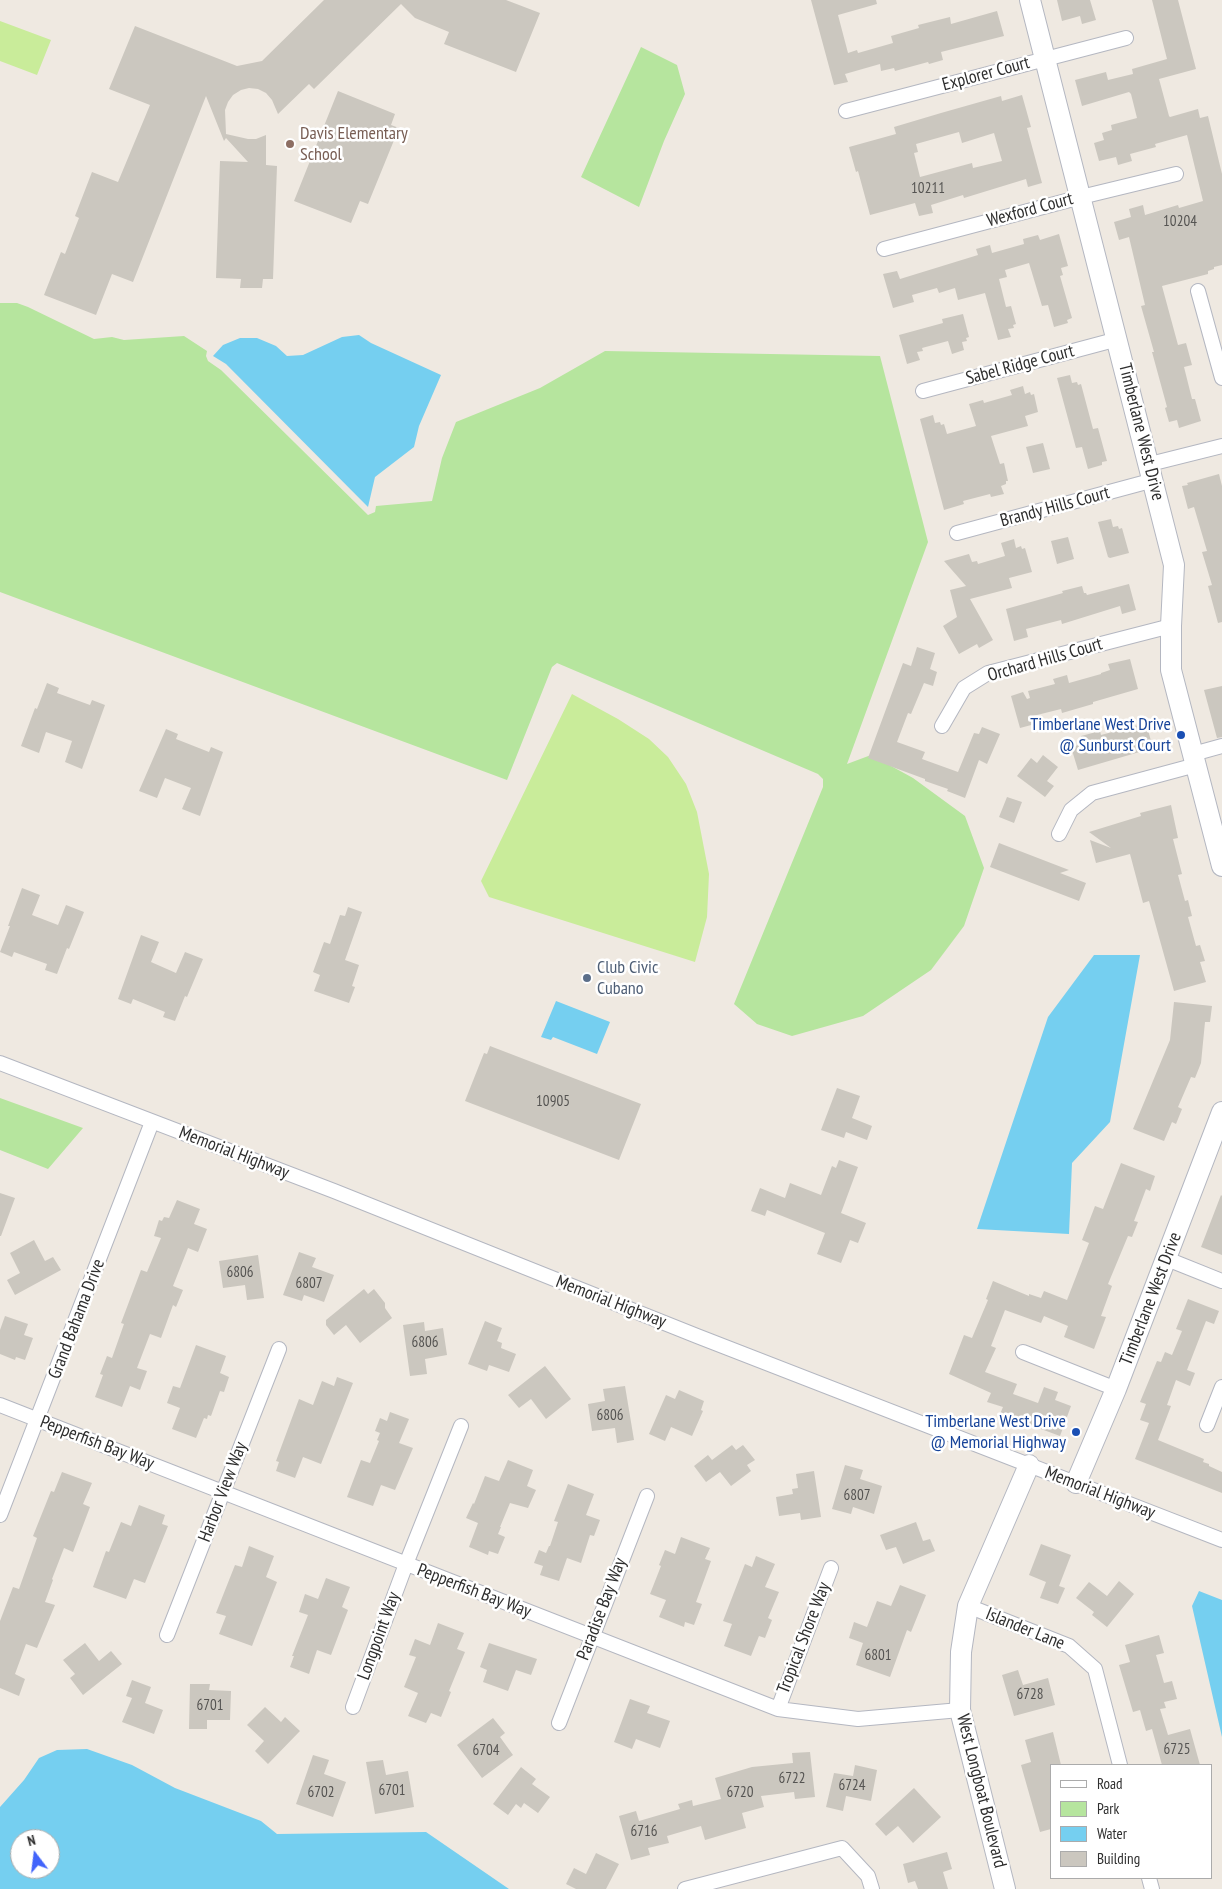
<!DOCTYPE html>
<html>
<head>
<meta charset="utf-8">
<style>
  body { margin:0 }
  #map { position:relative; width:1222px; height:1889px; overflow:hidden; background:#efe9e1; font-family:"PT Sans Narrow",sans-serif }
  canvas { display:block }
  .legend { position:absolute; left:1050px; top:1764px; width:162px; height:115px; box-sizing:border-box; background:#fff; border:1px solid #ababab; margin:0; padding:6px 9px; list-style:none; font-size:15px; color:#2e2e2e }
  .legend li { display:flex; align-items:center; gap:10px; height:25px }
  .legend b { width:25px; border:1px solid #ababab }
  .north { position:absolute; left:10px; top:1829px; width:50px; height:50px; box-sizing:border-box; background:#fff; border:1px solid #ababab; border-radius:50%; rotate:345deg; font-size:14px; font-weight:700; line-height:20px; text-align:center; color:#2e2e2e }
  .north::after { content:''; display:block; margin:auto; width:18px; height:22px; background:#4264fb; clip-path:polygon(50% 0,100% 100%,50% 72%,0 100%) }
</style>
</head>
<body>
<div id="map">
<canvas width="1222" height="1889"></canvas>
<ul class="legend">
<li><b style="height:6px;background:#fff"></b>Road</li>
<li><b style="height:14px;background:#b6e59e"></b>Park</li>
<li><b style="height:14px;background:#75cff0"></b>Water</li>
<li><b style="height:14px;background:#cbc7bf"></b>Building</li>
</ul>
<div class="north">N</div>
</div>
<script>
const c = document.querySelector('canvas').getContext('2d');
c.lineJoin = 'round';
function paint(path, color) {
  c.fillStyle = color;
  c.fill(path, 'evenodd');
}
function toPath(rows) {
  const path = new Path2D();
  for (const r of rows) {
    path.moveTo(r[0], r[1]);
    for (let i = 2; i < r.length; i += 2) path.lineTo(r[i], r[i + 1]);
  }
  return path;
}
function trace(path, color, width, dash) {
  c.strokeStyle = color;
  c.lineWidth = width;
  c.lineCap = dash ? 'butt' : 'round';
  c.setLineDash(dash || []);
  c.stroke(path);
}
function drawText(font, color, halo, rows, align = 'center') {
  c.font = font + ' "PT Sans Narrow",sans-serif';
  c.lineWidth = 5;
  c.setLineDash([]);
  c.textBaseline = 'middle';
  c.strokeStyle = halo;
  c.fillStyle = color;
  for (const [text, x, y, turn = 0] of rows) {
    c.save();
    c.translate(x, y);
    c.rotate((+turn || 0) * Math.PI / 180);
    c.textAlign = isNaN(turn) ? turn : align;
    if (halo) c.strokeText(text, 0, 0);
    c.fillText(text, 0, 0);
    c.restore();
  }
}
const green = toPath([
  [641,47,677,65,685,94,664,141,639,207,581,177],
  [0,303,17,303,28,307,94,339,112,337,124,340,184,336,207,351,206,356,208,361,221,370,368,515,375,512,376,506,432,501,442,458,456,422,540,388,605,351,880,356,928,542,847,764,871,755,913,778,965,816,984,868,964,926,931,970,863,1016,792,1036,757,1024,734,1004,823,787,823,779,818,774,557,663,552,667,507,780,0,592],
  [0,1098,83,1128,48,1169,0,1150]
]);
const pitch = toPath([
  [0,21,51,40,37,75,0,61],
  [572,694,618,719,649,739,668,757,686,784,697,812,709,874,707,917,695,962,489,897,481,881]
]);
const water = toPath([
  [359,335,371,343,441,375,419,426,414,447,375,477,368,507,226,364,213,356,223,345,240,338,257,338,276,346,287,356,303,355,342,337],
  [1094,955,1140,955,1110,1122,1072,1163,1069,1234,977,1229,1048,1017],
  [556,1001,610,1022,597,1054,553,1037,551,1040,541,1037],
  [1199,1591,1222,1600,1222,1737,1192,1606],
  [87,1749,132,1765,175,1788,261,1821,277,1834,426,1832,509,1889,0,1889,0,1807,24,1780,39,1758,57,1750],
  [20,1839,50,1839,50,1869,20,1869]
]);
const building = toPath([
  [324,0,506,0,540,13,516,72,444,44,449,32,415,18,401,4,314,89,309,84,278,114,272,100,266,93,258,89,249,88,241,90,233,95,228,102,225,110,226,134,248,139,256,139,266,135,266,165,277,166,273,279,263,279,262,288,240,288,241,279,216,278,220,161,248,162,226,138,224,141,206,96,133,282,112,274,96,315,44,295,61,252,65,254,79,218,75,216,92,172,118,182,150,105,109,89,135,26,237,66,262,61],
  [811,0,876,0,877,4,838,15,848,53,857,50,858,53,893,43,891,36,919,28,918,25,950,17,951,24,997,11,1004,36,941,52,943,60,929,64,928,62,895,71,894,68,881,71,880,64,845,74,848,82,834,85],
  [1057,0,1090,0,1096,20,1082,24,1080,16,1062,21],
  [1152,0,1178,0,1196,69,1159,79,1169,116,1170,117,1198,109,1200,118,1208,116,1222,174,1222,265,1214,267,1214,269,1208,271,1208,274,1162,286,1178,345,1186,343,1192,365,1184,367,1192,399,1195,399,1201,421,1179,428,1177,420,1169,422,1165,408,1167,407,1152,352,1154,352,1141,306,1145,305,1129,237,1119,240,1114,222,1131,217,1129,209,1143,205,1145,215,1178,205,1179,208,1203,201,1187,135,1155,144,1156,147,1130,154,1132,161,1118,165,1116,157,1099,161,1094,143,1104,140,1102,133,1112,130,1111,125,1137,118,1131,94,1129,92,1082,106,1075,80,1106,72,1108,80,1133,74,1132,69,1167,59],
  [338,91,395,114,391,125,399,128,368,204,360,201,351,223,294,201],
  [1022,95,1031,127,1027,128,1042,183,1028,187,1026,179,964,198,963,195,931,205,933,213,919,216,915,203,870,215,858,171,856,172,849,147,896,134,894,127,941,113,1001,96,1002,101],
  [959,132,962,143,994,133,1002,161,973,168,972,163,920,177,914,153,918,152,916,144],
  [1059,234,1068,266,1061,268,1063,275,1060,276,1072,318,1067,320,1068,323,1054,327,1048,305,1042,306,1029,263,1005,270,1007,277,999,279,1006,307,1011,306,1016,324,1013,325,1014,328,1008,329,1011,337,998,340,985,293,958,300,955,288,939,293,937,288,912,295,914,302,893,308,883,274,897,271,900,279,978,255,976,249,990,245,992,253,1024,244,1023,239,1038,235,1040,240],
  [963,314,969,337,966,338,967,341,962,342,964,350,952,354,948,341,922,348,923,351,917,352,920,360,907,364,899,335,943,323,942,319],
  [1070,375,1072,383,1077,382,1078,385,1081,384,1093,429,1098,428,1107,461,1102,462,1102,465,1088,469,1082,447,1076,448,1057,378],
  [1023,386,1025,394,1030,392,1031,395,1034,394,1038,412,1025,416,1028,426,991,436,1000,464,1004,463,1008,481,1006,481,1006,484,1001,486,1004,494,991,497,990,494,963,501,964,504,944,510,920,419,933,415,935,423,940,422,941,425,944,424,947,434,976,426,969,404,983,400,984,403,1012,395,1010,390],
  [1043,443,1050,469,1033,473,1026,447],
  [1219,474,1222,486,1222,622,1218,623,1208,586,1212,585,1202,552,1207,551,1194,507,1188,509,1182,486,1188,485,1187,483],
  [1111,519,1113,527,1118,526,1119,529,1122,528,1129,553,1110,558,1108,557,1098,522],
  [1068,537,1074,559,1057,564,1051,541],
  [1014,539,1016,548,1021,546,1022,549,1025,548,1032,572,1009,578,1012,588,970,599,993,640,979,648,977,644,959,654,943,626,957,617,950,590,966,586,944,561,969,554,972,562,977,561,978,564,1005,556,1001,543],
  [1129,584,1136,610,1122,614,1120,606,1062,624,1061,620,1026,629,1028,637,1014,641,1006,609,1063,593,1062,591,1082,586,1084,593,1086,593,1087,595],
  [917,647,935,653,930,669,937,672,933,686,924,683,911,714,908,713,897,742,925,752,922,759,958,772,974,733,979,734,982,727,1000,734,987,764,979,760,965,798,947,791,948,789,925,781,925,779,868,758,903,663,911,666],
  [1130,659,1138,689,1093,702,1093,704,1062,713,1061,709,1033,716,1035,724,1020,728,1011,696,1023,692,1027,699,1030,698,1028,691,1055,684,1053,679,1067,675,1069,683,1101,674,1101,673,1110,670,1108,664],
  [47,683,59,688,57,693,90,705,92,700,105,705,82,769,65,762,72,741,46,732,39,753,21,746,35,708,37,709],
  [1222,686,1222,737,1217,738,1204,690],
  [1146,723,1153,748,1078,770,1071,747,1083,744,1081,736,1100,731,1101,735],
  [166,729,178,734,176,739,209,752,211,747,223,752,200,816,182,809,191,788,165,778,157,798,139,791],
  [1043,755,1058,767,1047,781,1054,786,1045,797,1017,776,1031,758,1037,763],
  [1007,797,1022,802,1014,823,999,817],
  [1171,805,1178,838,1173,839,1182,874,1178,875,1185,901,1188,900,1192,916,1188,917,1196,946,1200,945,1205,961,1200,962,1206,982,1174,991,1149,901,1143,903,1130,854,1096,863,1090,840,1111,848,1089,832,1141,816,1140,813],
  [999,843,1069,870,1060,873,1086,883,1079,901,990,867],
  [22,888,40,895,32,915,58,925,66,905,84,912,69,949,67,948,57,974,45,970,47,964,14,952,12,957,0,952,10,926,8,926],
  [348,907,362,912,345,960,359,965,352,986,355,987,349,1003,314,991,320,975,313,972,324,942,330,944,340,915,345,916],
  [141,935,159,942,151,962,176,973,185,952,203,959,187,997,185,996,175,1021,163,1017,165,1012,133,999,131,1004,118,999],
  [1174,1002,1212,1006,1210,1022,1205,1022,1201,1063,1195,1078,1191,1077,1178,1107,1182,1109,1176,1124,1172,1122,1164,1141,1133,1129,1170,1040],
  [490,1046,641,1104,619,1160,465,1101,484,1053,487,1054],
  [837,1088,860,1096,852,1118,872,1126,867,1140,846,1132,844,1138,821,1130],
  [839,1160,858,1167,841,1213,866,1223,858,1243,850,1240,841,1263,817,1254,825,1233,767,1210,765,1216,751,1211,760,1188,785,1198,790,1183,821,1195,832,1166,836,1168],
  [1121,1163,1155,1176,1150,1191,1146,1189,1134,1221,1138,1222,1132,1237,1128,1236,1108,1284,1112,1286,1101,1316,1106,1317,1094,1349,1064,1337,1068,1326,1044,1316,1041,1323,1005,1310,991,1346,996,1348,985,1372,1017,1384,1013,1394,1038,1403,1044,1387,1058,1392,1055,1400,1071,1406,1060,1436,1000,1414,1003,1407,987,1402,991,1393,949,1374,964,1335,972,1338,988,1300,986,1299,993,1281,1029,1296,1029,1294,1041,1298,1044,1291,1067,1300,1089,1243,1082,1240,1095,1206,1103,1209],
  [0,1193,15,1198,1,1236,0,1236],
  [1221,1195,1222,1196,1222,1255,1201,1247],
  [177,1200,200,1209,194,1224,207,1229,198,1252,188,1248,173,1286,183,1290,176,1307,173,1305,161,1338,150,1334,137,1368,147,1371,140,1390,130,1386,122,1407,95,1397,103,1375,100,1374,107,1356,112,1358,124,1324,121,1323,141,1270,147,1272,161,1238,154,1236,159,1220,162,1221,164,1217,169,1218],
  [34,1240,45,1261,53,1257,61,1270,15,1295,7,1280,20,1273,10,1253],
  [299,1252,316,1258,312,1267,334,1275,324,1302,304,1295,302,1301,283,1295],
  [258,1255,264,1298,247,1300,245,1285,223,1288,219,1261],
  [364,1289,368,1294,374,1289,385,1303,385,1308,392,1318,360,1343,346,1325,334,1335,326,1325,326,1320],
  [1188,1299,1219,1311,1214,1324,1206,1321,1187,1370,1195,1373,1190,1386,1176,1380,1167,1405,1171,1406,1158,1440,1204,1459,1203,1462,1209,1464,1209,1466,1222,1472,1222,1493,1135,1459,1149,1423,1140,1420,1146,1404,1140,1402,1157,1361,1161,1362,1165,1352,1172,1355,1182,1331,1176,1329],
  [5,1316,28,1324,24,1335,33,1338,25,1360,16,1357,15,1360,0,1354,0,1330],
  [485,1321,502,1328,497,1341,502,1343,501,1348,516,1354,509,1372,489,1365,487,1371,468,1364],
  [424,1322,425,1331,443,1328,447,1355,425,1359,427,1374,410,1376,403,1325],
  [196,1345,226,1356,220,1373,229,1377,224,1392,220,1391,211,1416,208,1415,207,1419,204,1418,196,1438,172,1429,180,1408,167,1403,173,1386,180,1388],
  [545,1366,571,1399,546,1419,531,1399,519,1408,508,1395],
  [337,1377,353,1383,321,1464,303,1457,295,1478,276,1471,279,1462,276,1461,299,1399,313,1405,322,1381,334,1386],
  [625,1386,634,1440,617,1443,615,1428,592,1431,588,1404,605,1401,603,1389],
  [679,1390,704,1401,701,1410,703,1411,692,1436,671,1427,665,1441,649,1434,666,1395,675,1399],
  [390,1412,409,1419,399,1443,413,1448,395,1490,381,1485,373,1506,347,1497,361,1460,370,1463,379,1441,377,1440,380,1433,375,1431,380,1418,387,1421],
  [732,1445,736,1450,743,1445,755,1460,747,1465,751,1471,731,1486,720,1472,706,1482,694,1466,708,1455,712,1460],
  [508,1460,533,1470,527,1486,536,1490,528,1508,510,1503,500,1527,501,1527,498,1534,505,1537,498,1554,489,1551,488,1555,469,1547,478,1523,466,1518,473,1503,474,1504,485,1476,499,1481],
  [845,1465,863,1470,860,1479,882,1486,874,1514,853,1507,851,1514,832,1509],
  [814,1471,821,1517,801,1520,800,1513,779,1516,776,1497,793,1494,792,1489,798,1488,796,1474],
  [62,1472,92,1483,83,1504,90,1507,73,1552,64,1548,52,1579,53,1580,45,1602,55,1605,37,1648,26,1644,15,1674,25,1679,19,1696,0,1688,0,1621,13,1587,19,1589,37,1538,33,1536,51,1491,54,1492],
  [568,1484,594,1494,586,1515,600,1520,594,1536,590,1535,581,1563,567,1558,559,1581,540,1575,543,1566,534,1563,539,1550,546,1553,549,1546,550,1546,558,1522,554,1521],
  [139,1505,165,1515,162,1524,168,1526,145,1583,134,1579,126,1599,93,1587,106,1551,109,1552,121,1522,131,1526],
  [916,1522,923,1541,930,1539,935,1551,903,1564,896,1547,886,1550,880,1535],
  [681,1537,710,1548,705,1559,711,1561,696,1602,702,1604,694,1625,685,1622,684,1627,659,1617,666,1600,650,1594,661,1566,659,1565,665,1550,675,1554],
  [1041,1544,1071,1555,1059,1586,1065,1588,1058,1604,1040,1598,1046,1582,1029,1575],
  [249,1546,274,1556,266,1577,277,1582,252,1646,219,1634,226,1616,216,1613,235,1565,242,1567],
  [756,1556,775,1564,765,1587,779,1592,768,1618,772,1620,765,1638,759,1636,751,1656,724,1646,732,1624,723,1621,745,1564,752,1567],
  [326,1578,350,1587,342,1607,348,1610,331,1655,317,1650,309,1674,290,1667,294,1656,292,1656,308,1615,299,1612,305,1594,318,1599],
  [1119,1581,1134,1594,1107,1627,1092,1615,1094,1612,1076,1598,1089,1582,1107,1596],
  [900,1585,926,1595,911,1632,907,1630,890,1677,856,1665,863,1643,849,1638,854,1622,867,1627,877,1601,891,1606],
  [438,1623,464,1633,457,1649,465,1652,449,1691,451,1692,441,1717,431,1713,426,1723,408,1716,418,1693,404,1687,416,1657,409,1655,415,1639,430,1645],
  [1159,1635,1164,1653,1156,1655,1164,1683,1172,1681,1177,1699,1164,1702,1166,1708,1160,1709,1168,1735,1190,1729,1200,1765,1162,1765,1152,1729,1146,1731,1140,1710,1133,1712,1119,1665,1130,1662,1125,1645],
  [85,1643,99,1661,111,1651,122,1664,83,1695,70,1678,75,1674,63,1660],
  [489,1643,537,1659,531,1675,516,1670,508,1691,483,1682,487,1670,480,1667],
  [1018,1670,1023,1685,1048,1678,1055,1705,1014,1716,1002,1675],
  [132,1680,151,1687,145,1703,163,1710,154,1734,122,1722,132,1698,126,1696],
  [190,1684,210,1684,209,1690,231,1691,230,1720,207,1720,207,1729,189,1729],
  [630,1699,650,1706,647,1713,670,1721,660,1748,636,1739,632,1749,614,1742],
  [265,1707,281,1722,285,1717,300,1731,268,1764,255,1751,264,1741,247,1725],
  [493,1718,505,1733,500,1737,513,1755,482,1778,457,1745],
  [1053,1732,1061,1765,1051,1765,1051,1829,1040,1832,1021,1765,1031,1762,1025,1740],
  [810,1752,815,1797,795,1799,794,1792,761,1796,764,1807,742,1813,746,1828,705,1840,701,1826,667,1836,669,1843,648,1848,650,1855,631,1860,619,1816,636,1811,639,1821,680,1809,678,1804,692,1800,693,1806,721,1799,715,1778,752,1767,793,1763,792,1753],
  [313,1755,329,1760,324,1774,346,1782,333,1817,296,1804],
  [383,1760,386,1775,408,1771,414,1807,375,1814,366,1762],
  [855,1765,877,1770,871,1801,846,1796,843,1811,826,1807,834,1773,853,1776],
  [521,1767,536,1779,532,1784,550,1797,538,1813,524,1803,521,1808,516,1804,508,1815,493,1804],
  [914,1788,941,1817,913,1843,898,1826,886,1836,875,1824],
  [947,1852,952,1869,943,1872,948,1889,918,1889,915,1881,908,1883,903,1864],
  [596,1853,619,1864,606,1889,576,1889,566,1884,574,1868,586,1874]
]);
const street = toPath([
  [846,111,1126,38],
  [884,249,1081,197,1176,174],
  [1198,291,1222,378],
  [923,391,1118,339],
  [1150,464,1222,446],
  [957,533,1154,480],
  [942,726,964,688,988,673,1171,626],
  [1193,754,1222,746],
  [1059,834,1071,810,1092,793,1196,765],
  [0,1063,334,1191,697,1336,1222,1540],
  [1167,1259,1222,1281],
  [1023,1352,1116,1389],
  [0,1405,778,1709,858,1719,960,1710],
  [1207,1425,1222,1387],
  [0,1515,152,1122],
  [968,1606,1069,1646,1095,1669,1120,1765],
  [167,1635,279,1349],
  [353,1707,406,1564,461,1426],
  [778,1709,831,1568],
  [559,1723,647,1496],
  [1149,1878,1152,1889],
  [685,1889,842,1848,868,1876,872,1889]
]);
const secondary = toPath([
  [1030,0,1174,565,1171,626,1171,670,1222,866],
  [1076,1483,1116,1389,1222,1112],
  [1005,1889,960,1710,961,1652,968,1606,1029,1465]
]);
const markers = [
  [290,144,5,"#8d6e63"],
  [1181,735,5,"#1a4fb4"],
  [587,978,5,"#5c6f8a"],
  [1076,1432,5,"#1a4fb4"]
];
const numberNames = [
  ["10211",928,189],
  ["10204",1180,222],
  ["10905",553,1102],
  ["6806",240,1273],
  ["6807",309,1284],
  ["6806",425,1343],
  ["6806",610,1416],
  ["6807",857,1496],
  ["6801",878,1656],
  ["6728",1030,1695],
  ["6701",210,1706],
  ["6725",1177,1750],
  ["6704",486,1751],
  ["6722",792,1779],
  ["6724",852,1786],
  ["6701",392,1791],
  ["6702",321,1793],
  ["6720",740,1793],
  ["6716",644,1832]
];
const streetNames = [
  ["Explorer Court",986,74,-15],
  ["Wexford Court",1030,210,-15],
  ["Sabel Ridge Court",1020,365,-15],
  ["Timberlane West Drive",1141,432,76],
  ["Brandy Hills Court",1055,507,-15],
  ["Orchard Hills Court",1045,660,-16],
  ["Memorial Highway",234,1153,21],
  ["Timberlane West Drive",1151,1299,-69],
  ["Memorial Highway",611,1302,21],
  ["Grand Bahama Drive",77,1319,-69],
  ["Pepperfish Bay Way",97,1443,21],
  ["Harbor View Way",223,1492,-69],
  ["Memorial Highway",1100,1493,21],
  ["Pepperfish Bay Way",474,1591,21],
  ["Paradise Bay Way",602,1609,-69],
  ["Islander Lane",1025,1629,22],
  ["Longpoint Way",379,1636,-70],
  ["Tropical Shore Way",804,1638,-69],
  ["West Longboat Boulevard",981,1791,76]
];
const educationNames = [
  ["Davis Elementary",300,134],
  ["School",300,155]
];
const transitNames = [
  ["Timberlane West Drive",1171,725],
  ["@ Sunburst Court",1171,746],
  ["Timberlane West Drive",1066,1422],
  ["@ Memorial Highway",1066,1443]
];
const serviceNames = [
  ["Club Civic",597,968],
  ["Cubano",597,989]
];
paint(green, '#b6e59e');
paint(pitch, '#c9ec9a');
paint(water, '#75cff0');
paint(building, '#cbc7bf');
trace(street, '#b4b7c1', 16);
trace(secondary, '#b4b7c1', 22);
trace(street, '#fff', 14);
trace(secondary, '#fff', 20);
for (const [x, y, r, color] of markers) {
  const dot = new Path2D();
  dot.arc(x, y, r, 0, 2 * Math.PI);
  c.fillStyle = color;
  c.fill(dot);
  trace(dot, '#fff', 2);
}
drawText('15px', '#555452', null, numberNames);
drawText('18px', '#2e2e2e', '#fff', streetNames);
drawText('18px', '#785e54', '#fff', educationNames, 'left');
drawText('18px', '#164399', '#fff', transitNames, 'right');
drawText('18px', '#4e5e75', '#fff', serviceNames, 'left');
</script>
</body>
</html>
